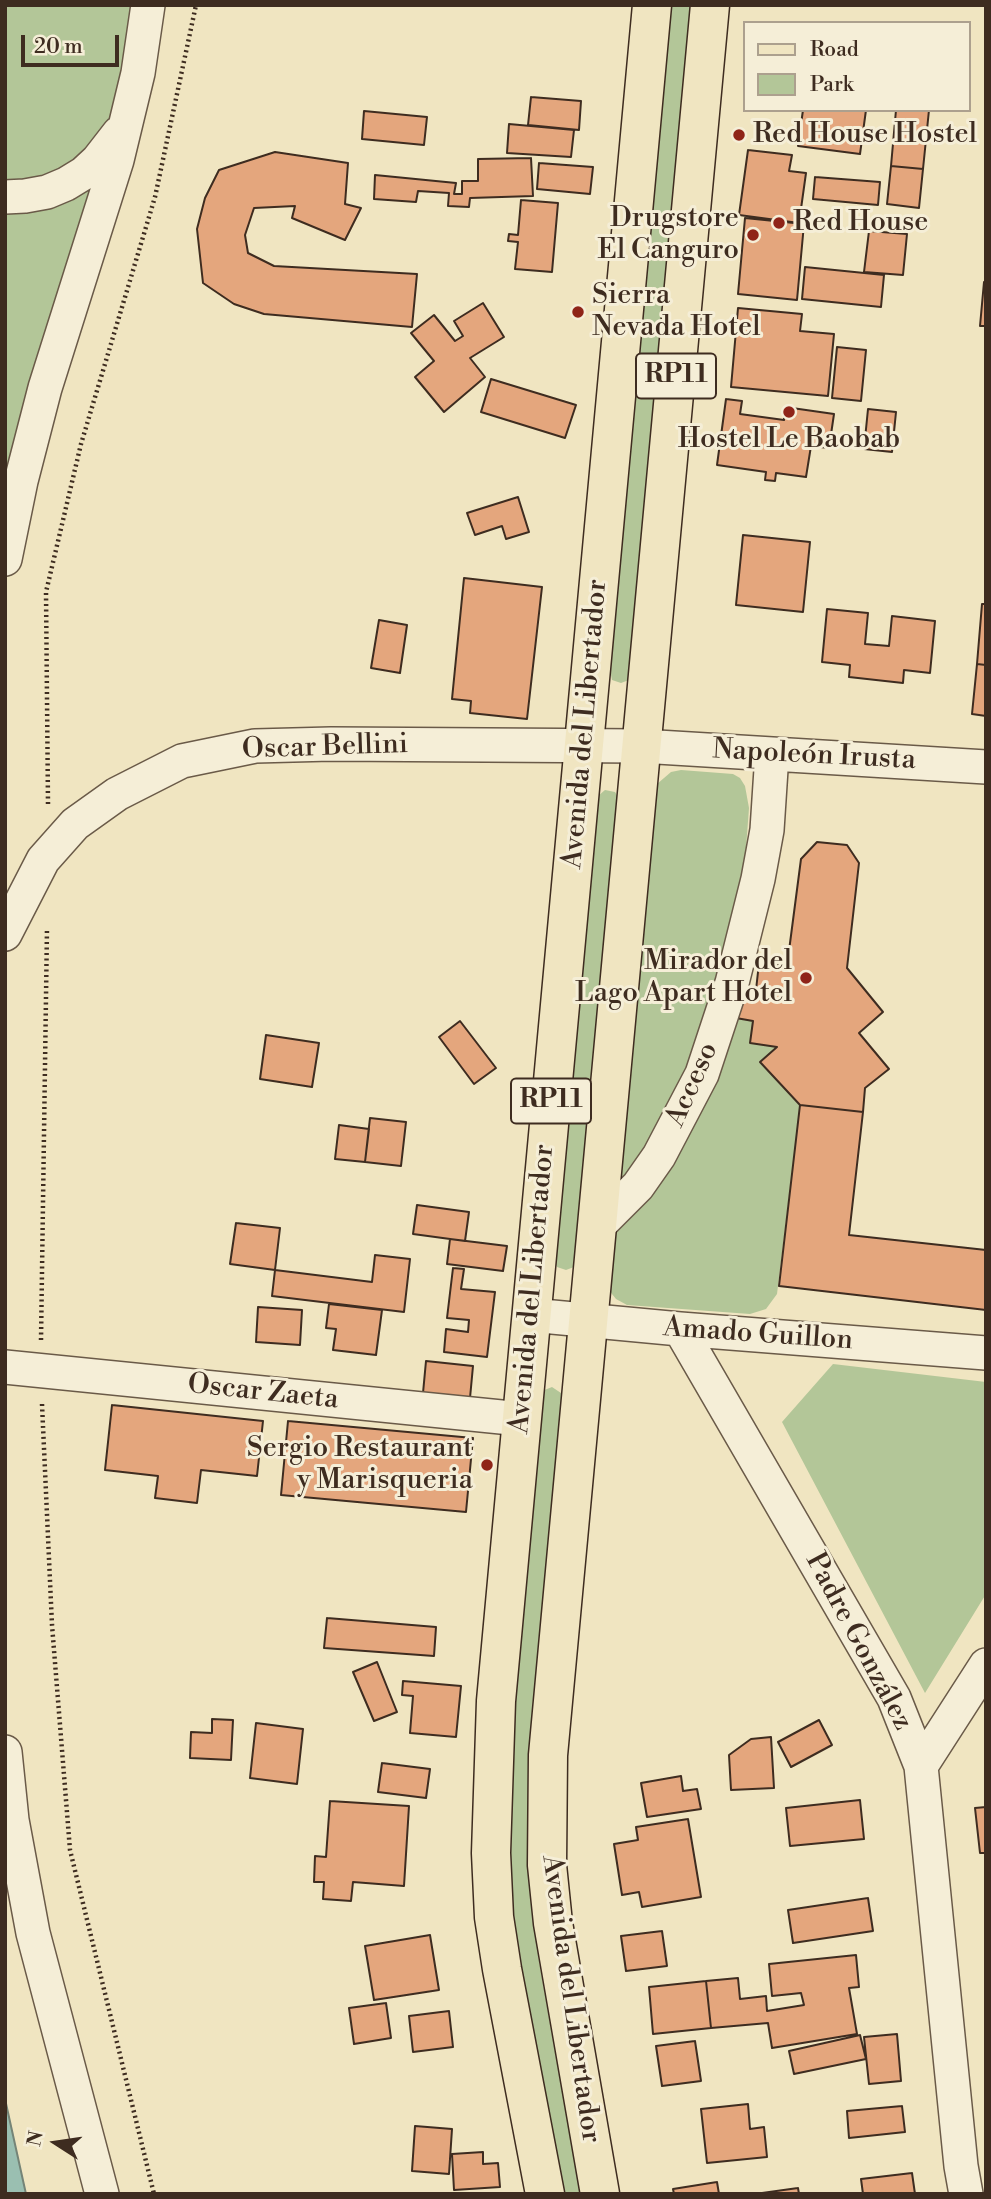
<!DOCTYPE html>
<html>
<head>
<meta charset="utf-8">
<style>
  body { margin:0 }
  #map { position:relative; width:991px; height:2199px; overflow:hidden; background:#f0e5c1; font-family:"Libre Bodoni",serif }
  canvas { display:block }
  .frame { position:absolute; inset:0; border:7px solid #3e2c20; pointer-events:none }
  .legend { position:absolute; left:743px; top:21px; width:228px; height:91px; box-sizing:border-box; background:#f5eed7; border:2px solid #aca08e; margin:0; padding:9px 12px; list-style:none; font-size:21px; color:#3e2c20 }
  .legend li { display:flex; align-items:center; gap:14px; height:35px }
  .legend b { width:35px; border:2px solid #aca08e }
  .north { position:absolute; left:21px; top:2108px; width:70px; height:70px; -webkit-text-stroke:5px #f5eed7; paint-order:stroke; rotate:282deg; font-size:19px; font-weight:700; line-height:28px; text-align:center; color:#3e2c20 }
  .north::after { content:''; display:block; margin:auto; width:24px; height:32px; background:#3e2c20; clip-path:polygon(50% 0,100% 100%,50% 72%,0 100%) }
  .scale { position:absolute; left:21px; top:35px; width:98px; height:32px; box-sizing:border-box; border:4px solid #3e2c20; border-top:0; padding-left:9px; font-size:21px; line-height:24px; white-space:nowrap; color:#3e2c20; -webkit-text-stroke:5px #f5eed7; paint-order:stroke }
</style>
</head>
<body>
<div id="map">
<canvas width="991" height="2199"></canvas>
<div class="frame"></div>
<ul class="legend">
<li><b style="height:9px;background:#f0e5c1"></b>Road</li>
<li><b style="height:19px;background:#b3c698"></b>Park</li>
</ul>
<div class="north">N</div>
<div class="scale">20 m</div>
</div>
<script>
const c = document.querySelector('canvas').getContext('2d');
c.lineJoin = 'round';
function paint(path, color) {
  c.fillStyle = color;
  c.fill(path, 'evenodd');
}
function toPath(rows) {
  const path = new Path2D();
  for (const r of rows) {
    path.moveTo(r[0], r[1]);
    for (let i = 2; i < r.length; i += 2) path.lineTo(r[i], r[i + 1]);
  }
  return path;
}
function trace(path, color, width, dash) {
  c.strokeStyle = color;
  c.lineWidth = width;
  c.lineCap = dash ? 'butt' : 'round';
  c.setLineDash(dash || []);
  c.stroke(path);
}
function drawText(font, color, halo, rows, align = 'center') {
  c.font = font + ' "Libre Bodoni",serif';
  c.lineWidth = 6;
  c.setLineDash([]);
  c.textBaseline = 'middle';
  c.strokeStyle = halo;
  c.fillStyle = color;
  for (const [text, x, y, turn = 0] of rows) {
    c.save();
    c.translate(x, y);
    c.rotate((+turn || 0) * Math.PI / 180);
    c.textAlign = isNaN(turn) ? turn : align;
    if (halo) c.strokeText(text, 0, 0);
    c.fillText(text, 0, 0);
    c.restore();
  }
}
const green = toPath([
  [5,5,133,5,129,46,111,121,91,148,62,170,26,182,5,181],
  [671,5,693,5,629,680,621,683,612,680,610,670],
  [99,177,5,495,5,209],
  [681,770,733,774,740,778,745,786,749,808,746,848,738,894,699,1056,621,1195,616,1181,657,784,671,772],
  [605,790,615,792,618,797,574,1267,566,1270,557,1267,555,1263,598,796],
  [736,1018,753,1021,750,1043,777,1047,760,1062,800,1105,777,1294,766,1309,750,1314,627,1305,616,1299,608,1289,609,1246,616,1230,708,1088,731,1042],
  [833,1364,986,1382,986,1594,925,1693,782,1422],
  [552,1387,561,1393,563,1400,529,1791,528,1874,539,1961,580,2194,556,2194,515,1959,503,1833,542,1391]
]);
const water = toPath([
  [5,2099,26,2194,5,2194,5,2099]
]);
const building = toPath([
  [531,97,581,101,579,130,528,125,531,97],
  [803,110,866,110,860,154,798,146,803,110],
  [896,110,929,110,923,169,891,166,896,110],
  [364,111,427,117,424,145,362,139,364,111],
  [509,124,574,130,571,157,507,153,509,124],
  [748,150,792,155,789,171,806,173,799,223,739,215,748,150],
  [275,152,348,163,345,204,361,208,345,240,292,218,295,206,254,208,245,235,248,253,274,266,417,274,412,327,264,314,234,304,203,283,197,229,205,198,219,170,275,152],
  [531,158,533,196,470,198,469,207,448,206,449,193,418,191,416,202,374,199,375,175,456,183,454,194,462,194,462,181,478,181,478,159,531,158],
  [539,163,593,167,590,194,537,189,539,163],
  [891,166,923,169,919,208,887,204,891,166],
  [815,177,880,182,878,205,813,199,815,177],
  [521,200,558,203,552,272,515,269,518,242,508,241,509,234,518,235,521,200],
  [745,218,804,224,797,300,738,294,745,218],
  [869,231,907,234,903,275,864,272,869,231],
  [805,267,884,275,881,307,802,299,805,267],
  [984,282,986,282,986,326,980,326,984,282],
  [483,303,504,337,470,358,485,377,444,412,415,377,434,361,411,333,434,315,455,341,463,336,454,321,483,303],
  [738,308,802,314,800,331,834,334,828,396,731,387,738,308],
  [837,347,866,350,861,401,832,398,837,347],
  [491,379,576,405,565,438,481,412,491,379],
  [726,399,742,401,740,414,784,420,785,407,834,414,829,448,811,446,806,477,776,473,775,481,765,480,766,472,717,465,726,399],
  [868,409,896,412,892,452,864,449,868,409],
  [518,497,529,532,506,539,502,526,475,535,467,513,518,497],
  [743,535,810,542,803,612,736,605,743,535],
  [464,578,542,587,527,719,470,713,471,701,452,699,464,578],
  [982,604,986,604,986,665,977,664,982,604],
  [827,609,868,613,865,644,889,646,892,616,935,621,930,673,904,670,903,683,849,677,850,665,822,662,827,609],
  [379,620,407,625,400,673,371,668,379,620],
  [977,664,986,665,986,716,972,714,977,664],
  [817,842,847,845,859,863,847,968,883,1012,859,1033,889,1069,865,1088,863,1112,800,1105,760,1062,777,1047,750,1043,753,1021,736,1018,740,988,756,990,759,963,787,966,801,859,817,842],
  [460,1021,496,1068,474,1084,439,1037,460,1021],
  [266,1035,319,1043,312,1087,260,1079,266,1035],
  [800,1105,863,1112,849,1235,986,1250,986,1310,779,1286,800,1105],
  [370,1118,406,1122,401,1166,365,1162,370,1118],
  [339,1125,369,1129,365,1162,335,1159,339,1125],
  [417,1205,469,1212,465,1241,413,1234,417,1205],
  [236,1223,280,1228,275,1270,230,1264,236,1223],
  [450,1239,507,1246,503,1271,447,1264,450,1239],
  [375,1255,410,1259,404,1312,272,1296,275,1270,372,1282,375,1255],
  [453,1268,464,1269,461,1289,495,1292,487,1357,444,1352,446,1329,468,1332,469,1320,447,1318,453,1268],
  [329,1304,382,1310,376,1355,333,1350,336,1329,326,1328,329,1304],
  [258,1307,302,1310,300,1345,256,1342,258,1307],
  [426,1361,473,1366,470,1398,423,1393,426,1361],
  [112,1405,263,1421,257,1476,201,1470,197,1503,155,1498,158,1476,105,1470,112,1405],
  [288,1421,473,1438,466,1512,281,1495,288,1421],
  [327,1618,436,1627,434,1656,324,1648,327,1618],
  [377,1662,397,1712,374,1721,353,1672,377,1662],
  [403,1681,461,1686,456,1737,410,1733,413,1696,402,1695,403,1681],
  [212,1719,233,1720,231,1760,190,1758,191,1732,212,1733,212,1719],
  [819,1720,832,1745,791,1767,778,1742,819,1720],
  [256,1723,303,1729,297,1784,250,1778,256,1723],
  [771,1737,774,1788,731,1790,729,1755,751,1739,771,1737],
  [382,1763,430,1769,426,1798,378,1792,382,1763],
  [681,1776,683,1791,697,1789,701,1809,647,1817,641,1783,681,1776],
  [860,1800,864,1839,790,1846,786,1808,860,1800],
  [330,1801,409,1806,404,1886,353,1882,351,1901,323,1899,324,1882,314,1882,315,1856,326,1857,330,1801],
  [986,1807,986,1853,980,1853,975,1808,986,1807],
  [688,1819,701,1897,642,1907,639,1892,622,1895,614,1844,638,1840,636,1827,688,1819],
  [868,1898,873,1931,793,1943,788,1910,868,1898],
  [662,1931,667,1966,626,1971,621,1936,662,1931],
  [430,1935,439,1990,374,2000,365,1946,430,1935],
  [856,1955,859,1987,849,1988,857,2034,772,2048,768,2023,711,2028,706,1981,738,1978,740,1999,766,1996,767,2011,804,2005,801,1993,772,1996,769,1964,856,1955],
  [706,1981,711,2028,653,2034,649,1987,706,1981],
  [386,2003,391,2038,354,2044,349,2008,386,2003],
  [449,2011,453,2047,413,2052,409,2016,449,2011],
  [897,2034,901,2081,869,2084,864,2037,897,2034],
  [860,2035,866,2059,794,2074,789,2051,860,2035],
  [695,2041,701,2081,662,2086,656,2046,695,2041],
  [748,2104,750,2129,764,2127,767,2157,707,2163,701,2109,748,2104],
  [902,2106,905,2132,849,2138,847,2111,902,2106],
  [415,2126,452,2129,449,2174,412,2171,415,2126],
  [483,2152,483,2164,498,2163,500,2187,454,2190,452,2154,483,2152],
  [912,2173,915,2194,863,2194,861,2179,912,2173],
  [717,2182,719,2194,674,2194,673,2189,717,2182],
  [798,2188,799,2194,762,2194,762,2193,798,2188]
]);
const path = toPath([
  [48,804,46,592,81,444,155,197,196,5],
  [41,1340,47,928],
  [42,1404,52,1625,70,1850,154,2194]
]);
const minor = toPath([
  [5,197,25,196,47,192,66,184,84,173,98,160,119,133],
  [5,559,21,481,45,388,117,160,138,73,148,5],
  [5,934,43,860,75,824,117,794,182,761,255,746,331,744,641,746,986,767],
  [596,1228,638,1186,659,1156,702,1074,732,983,758,879,767,830,772,754],
  [531,1315,680,1329,986,1353],
  [680,1329,894,1698,921,1766,961,2166,966,2194],
  [5,1367,521,1419],
  [5,1752,12,1820,33,1933,102,2194],
  [921,1766,986,1665]
]);
const major = toPath([
  [545,2194,502,1969,494,1917,491,1853,496,1701,652,5],
  [600,2194,553,1923,547,1865,548,1755,710,5]
]);
const markers = [
  [739,135,7,"#8f2418"],
  [779,223,7,"#8f2418"],
  [753,235,7,"#8f2418"],
  [578,312,7,"#8f2418"],
  [789,412,7,"#8f2418"],
  [806,978,7,"#8f2418"],
  [487,1465,7,"#8f2418"]
];
const shields = [
  [676,376,80],
  [551,1101,80]
];
const shieldNames = [
  ["RP11",676,376],
  ["RP11",551,1101]
];
const poiNames = [
  ["Red House Hostel",753,135],
  ["Drugstore",739,219,"right"],
  ["El Canguro",739,251,"right"],
  ["Red House",793,223],
  ["Sierra",592,296],
  ["Nevada Hotel",592,328],
  ["Hostel Le Baobab",789,440,"center"],
  ["Mirador del",792,962,"right"],
  ["Lago Apart Hotel",792,994,"right"],
  ["Sergio Restaurant",473,1449,"right"],
  ["y Marisqueria",473,1481,"right"]
];
const streetNames = [
  ["Avenida del Libertador",586,724,-85],
  ["Oscar Bellini",325,748,-2],
  ["Napoleón Irusta",814,756,3],
  ["Acceso",693,1085,-66],
  ["Avenida del Libertador",533,1289,-85],
  ["Amado Guillon",758,1335,4],
  ["Oscar Zaeta",263,1393,6],
  ["Padre González",858,1642,62],
  ["Avenida del Libertador",570,1999,82]
];
paint(green, '#b3c698');
paint(water, '#9abfb1');
trace(water, '#758477', 2);
paint(building, '#e4a67d');
trace(building, '#3e2c20', 2);
trace(minor, '#6a5a48', 36);
trace(major, '#3e2c20', 41);
trace(path, '#3e2c20', 4.5, [2, 3.5]);
trace(minor, '#f5eed7', 33);
trace(major, '#f0e5c1', 38);
for (const [x, y, r, color] of markers) {
  const dot = new Path2D();
  dot.arc(x, y, r, 0, 2 * Math.PI);
  c.fillStyle = color;
  c.fill(dot);
  trace(dot, '#f5eed7', 2.5);
}
for (const [x, y, w] of shields) {
  const box = new Path2D();
  box.roundRect(x - w / 2, y - 22.5, w, 45, 5);
  c.fillStyle = '#f5eed7';
  c.fill(box);
  trace(box, '#3e2c20', 2);
}
drawText('bold 26px', '#3e2c20', null, shieldNames);
drawText('28px', '#3e2c20', '#f5eed7', poiNames, 'left');
drawText('28px', '#3e2c20', '#f5eed7', streetNames);
</script>
</body>
</html>
